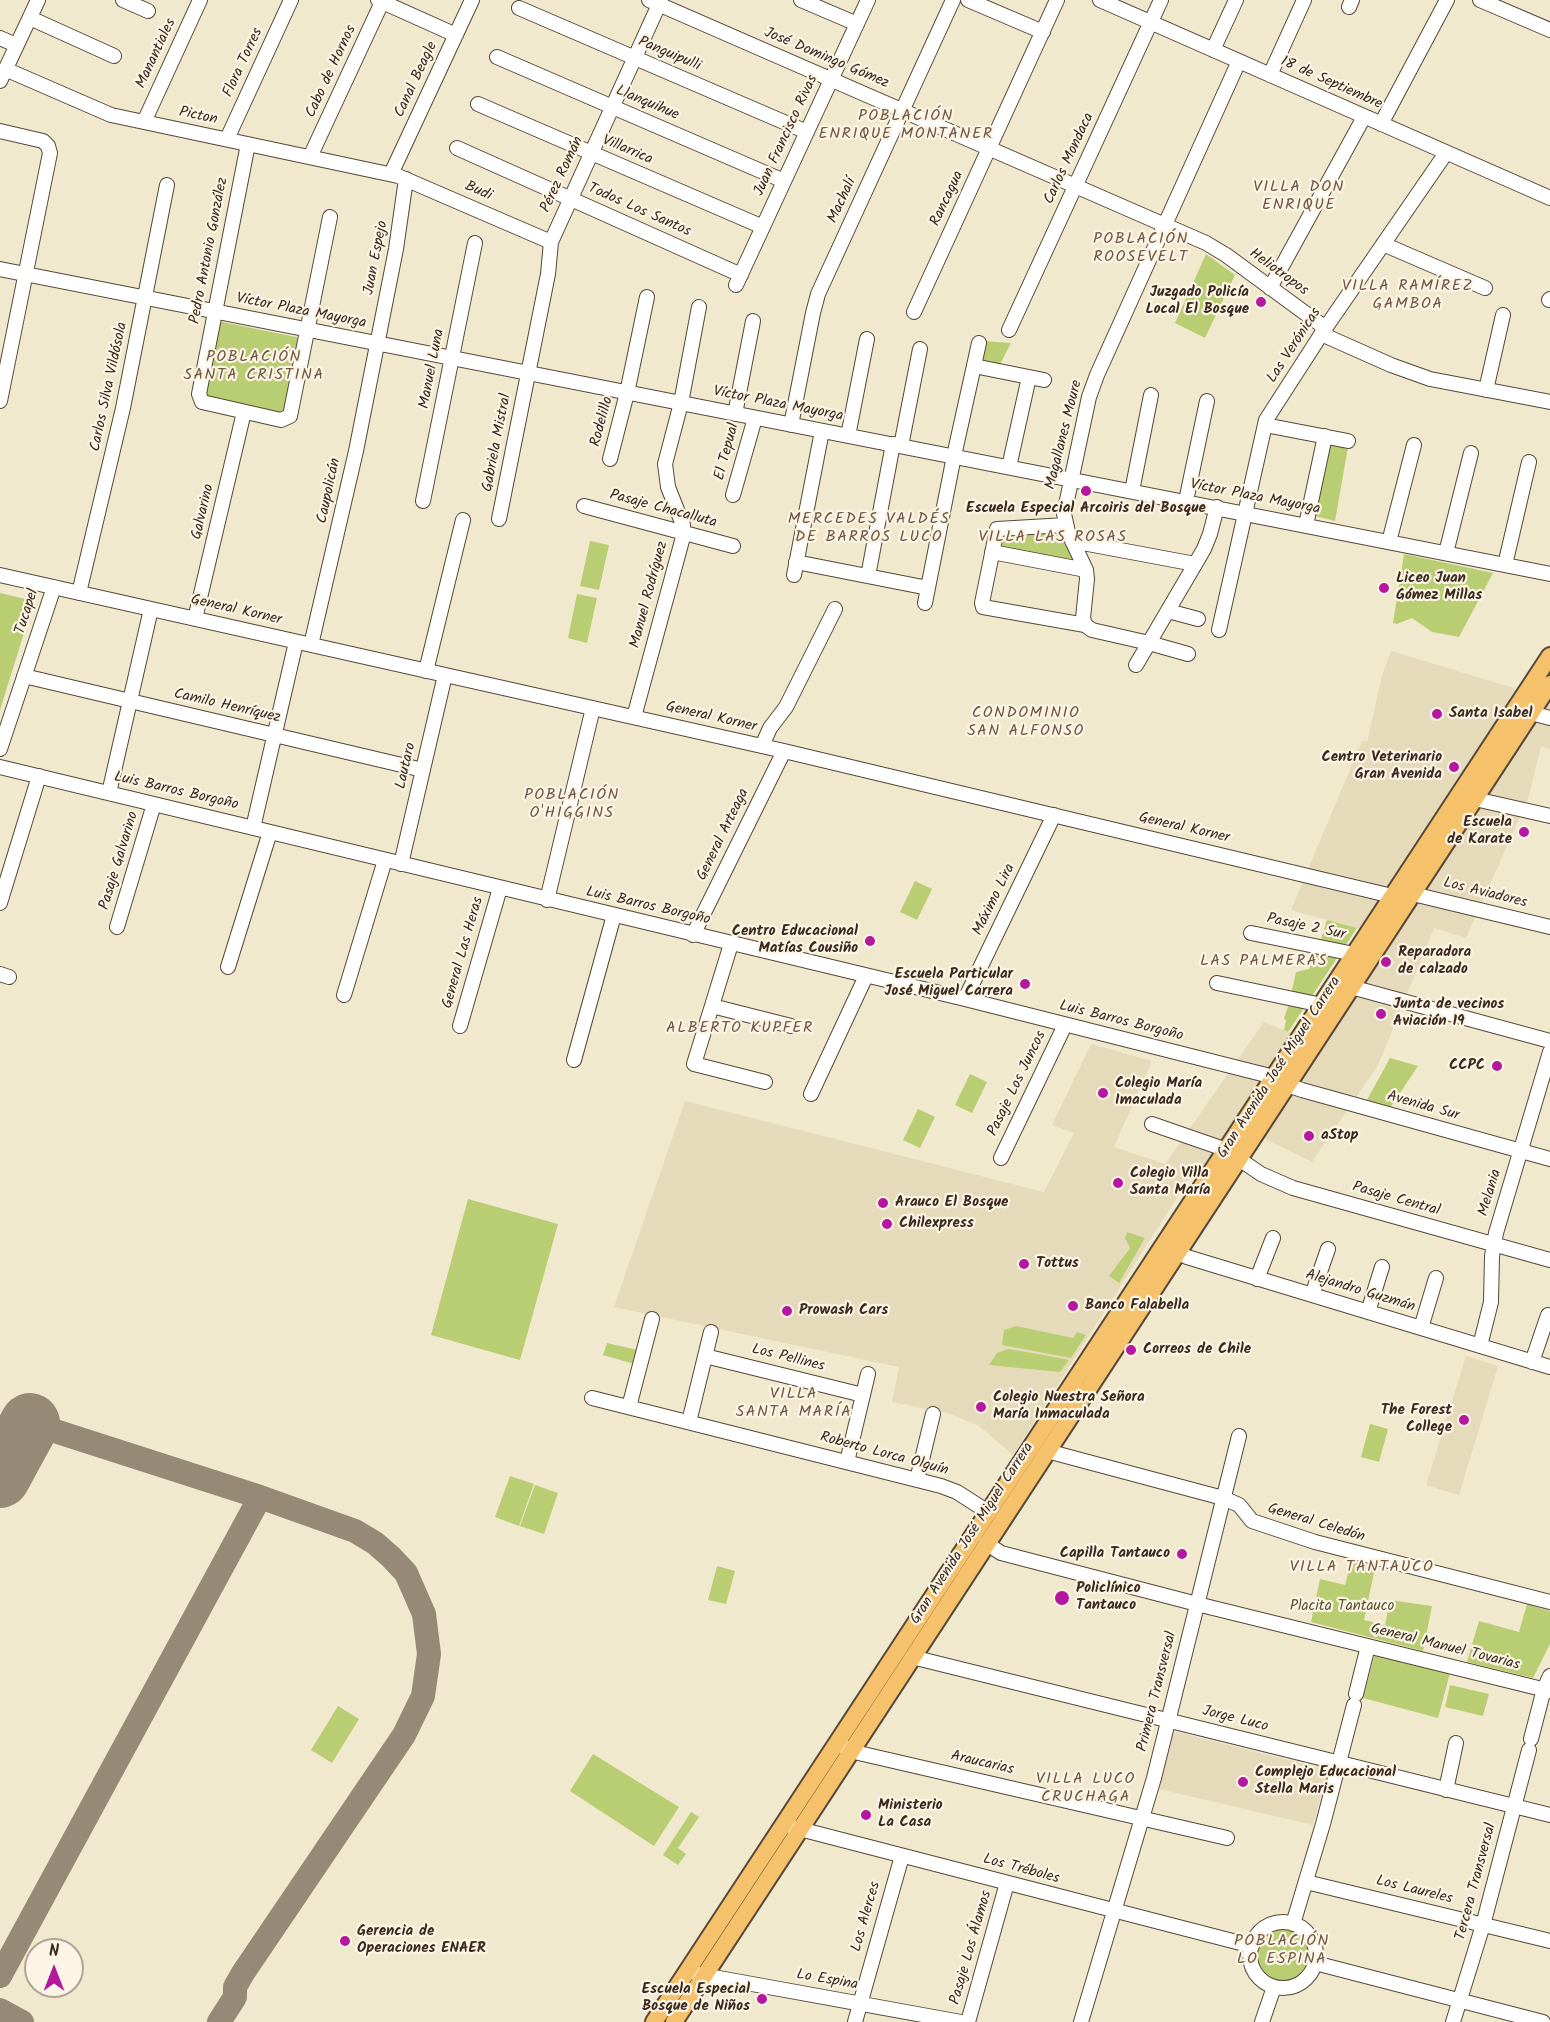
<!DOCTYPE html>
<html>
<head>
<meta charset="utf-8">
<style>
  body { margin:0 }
  #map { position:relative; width:1550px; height:2022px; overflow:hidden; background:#f0e9ce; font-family:Kalam,sans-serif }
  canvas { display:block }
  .north { position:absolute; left:24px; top:1938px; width:60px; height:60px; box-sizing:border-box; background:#fcf5e5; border:2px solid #afa495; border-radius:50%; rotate:0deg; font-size:16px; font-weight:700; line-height:24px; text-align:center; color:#3b2a1e }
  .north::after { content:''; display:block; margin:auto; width:21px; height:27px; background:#b5179e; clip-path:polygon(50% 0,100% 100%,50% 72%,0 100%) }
</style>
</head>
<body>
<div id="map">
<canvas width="1550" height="2022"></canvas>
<div class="north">N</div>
</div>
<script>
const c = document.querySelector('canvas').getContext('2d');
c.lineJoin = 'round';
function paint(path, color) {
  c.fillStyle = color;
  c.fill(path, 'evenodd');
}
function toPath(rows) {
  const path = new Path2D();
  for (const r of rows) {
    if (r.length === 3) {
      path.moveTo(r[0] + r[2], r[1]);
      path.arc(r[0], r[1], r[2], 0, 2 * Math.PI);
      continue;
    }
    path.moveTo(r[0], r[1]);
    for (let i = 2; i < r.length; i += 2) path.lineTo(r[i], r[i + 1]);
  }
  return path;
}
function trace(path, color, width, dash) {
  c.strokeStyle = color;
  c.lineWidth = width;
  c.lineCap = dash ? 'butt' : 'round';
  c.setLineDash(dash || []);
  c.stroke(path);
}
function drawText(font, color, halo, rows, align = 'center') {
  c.font = font + ' Kalam,sans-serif';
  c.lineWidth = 4.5;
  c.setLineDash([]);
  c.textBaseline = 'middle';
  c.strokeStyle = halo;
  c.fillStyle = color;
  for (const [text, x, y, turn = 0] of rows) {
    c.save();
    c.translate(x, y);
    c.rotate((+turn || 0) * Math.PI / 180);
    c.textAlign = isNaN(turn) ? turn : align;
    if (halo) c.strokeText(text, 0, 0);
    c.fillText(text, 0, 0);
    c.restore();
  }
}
const built = toPath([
  [1391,651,1517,689,1550,688,1550,750,1541,746,1528,799,1466,938,1434,928,1378,1065,1312,1162,1235,1124,1200,1176,1192,1174,1013,1455,979,1426,948,1413,892,1402,899,1367,614,1307,685,1101,1044,1192,1074,1133,1052,1125,1091,1044,1152,1061,1114,1147,1165,1164,1264,1022,1321,1045,1391,937,1291,910,1362,741,1367,742,1382,676],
  [1466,1356,1498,1366,1459,1495,1426,1485],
  [1176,1732,1325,1769,1327,1774,1313,1825,1159,1789,1170,1736]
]);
const green = toPath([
  [1206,254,1235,275,1205,338,1175,323],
  [217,321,301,338,285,413,201,396],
  [983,341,1011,343,998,368,979,365],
  [1325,443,1348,447,1335,521,1311,515],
  [1059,529,1079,566,998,550,1000,531],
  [590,541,609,545,599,590,580,586],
  [1404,554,1493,573,1459,637,1432,632,1412,618,1397,624,1393,623],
  [0,593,34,601,0,710],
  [577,594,597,598,587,643,568,638],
  [915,881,932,889,917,920,900,912],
  [1327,920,1357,928,1288,1032,1284,1030,1286,1021,1284,1018,1289,1004,1296,972,1309,969,1317,952],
  [1390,1058,1418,1066,1390,1108,1367,1100],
  [970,1074,987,1082,972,1113,955,1105],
  [918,1109,935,1117,920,1148,903,1140],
  [468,1199,558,1224,520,1360,431,1335],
  [1127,1232,1145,1238,1119,1283,1109,1276,1130,1248,1125,1238],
  [1016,1326,1073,1338,1077,1332,1086,1335,1071,1358,1002,1345,1004,1330],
  [607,1343,638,1350,634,1364,603,1355],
  [1008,1349,1038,1354,1069,1360,1060,1372,989,1365,997,1353],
  [1370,1424,1388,1429,1379,1462,1361,1457],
  [510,1476,534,1484,519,1526,495,1517],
  [535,1485,558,1493,544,1534,520,1526],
  [1352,1558,1376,1563,1364,1620,1385,1625,1390,1600,1432,1606,1423,1651,1311,1622,1320,1579,1345,1585],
  [717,1566,735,1571,726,1604,708,1600],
  [1527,1604,1550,1611,1550,1644,1533,1678,1467,1662,1479,1621,1519,1632],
  [1375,1653,1450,1673,1438,1718,1363,1698],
  [1450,1685,1489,1694,1483,1716,1445,1707],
  [338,1706,359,1719,332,1763,311,1750],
  [593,1754,679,1807,654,1846,570,1791],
  [691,1812,699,1817,678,1848,686,1854,678,1865,663,1855],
  [1283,1956,28]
]);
const taxiway = toPath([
  [0,1976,260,1497,30,1423],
  [0,2010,22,2022],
  [219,2022,235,1997,235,1987,243,1973,404,1735,423,1696,429,1654,424,1614,406,1573,391,1557,375,1543,355,1531,260,1497]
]);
const runway = toPath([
  [0,1478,30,1423]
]);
const minor = toPath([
  [123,0,148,11],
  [378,0,456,35],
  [649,0,1206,243,1226,255,1320,324,1328,337,1391,365,1430,379,1550,402],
  [801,0,857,24],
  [968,0,1043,32],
  [1100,0,1550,198],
  [1480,0,1550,30],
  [1349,7,1352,0],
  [519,8,807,132],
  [30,18,114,56],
  [0,38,16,45],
  [1213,50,1236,0],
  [497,57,784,181],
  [5,69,111,115,398,176,551,242],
  [1270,75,1304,0],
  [0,81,38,0],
  [478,104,763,227],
  [144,122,200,0],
  [1381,124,1447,0],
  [0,131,43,141,48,146,50,153,0,401],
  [227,139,291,0],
  [248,144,199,394,202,402,281,420,290,416,330,217],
  [457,148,741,275],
  [310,157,383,0],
  [391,174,472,0],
  [1383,244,1485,288],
  [0,269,1550,574],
  [736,285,868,0],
  [1270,288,1364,117],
  [1549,300,1550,299],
  [914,312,1057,0],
  [1009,330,1161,0],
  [974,366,1044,380],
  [1486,390,1503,315],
  [735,414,753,321],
  [791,425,813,313,818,294,953,0],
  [1265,425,1348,441],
  [848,436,867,339],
  [901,446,920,349],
  [610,459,627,393,647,297],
  [1009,467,1029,377],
  [1132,491,1151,395],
  [733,495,755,418],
  [423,501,475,243],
  [1186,501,1207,401],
  [584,506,733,546],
  [499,519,548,274,551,242,661,0],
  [1066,525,997,529,982,603,983,607,1085,625,1092,630,1149,643,1188,654],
  [1306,525,1325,436],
  [1072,541,1195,564],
  [1389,542,1414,445],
  [992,552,1086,570],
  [1446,553,1471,453],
  [796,562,928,588],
  [1505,565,1529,462],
  [0,575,784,751,1392,896,1413,894,1550,927],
  [794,575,822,431],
  [868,576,893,444],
  [79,593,123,408,167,185],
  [925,603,954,456,979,343],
  [1168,611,1198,619],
  [195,619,244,412],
  [1085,625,1083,618,1087,579,1086,570,1068,532,1064,514,1089,397,1097,375,1239,61],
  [1219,630,1266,420,1324,330,1446,153],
  [311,645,356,451,396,249,406,179],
  [1136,665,1204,549,1210,534,1217,507],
  [426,671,463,520],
  [24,676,423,770],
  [1531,713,1550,718],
  [634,717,683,537,683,525,668,487,665,464,681,403,699,307],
  [762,746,770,728,786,707,835,609],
  [0,749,54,587],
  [0,767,965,999,1274,1077,1287,1085,1302,1090,1550,1159],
  [109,793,151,609],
  [1475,799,1550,816],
  [253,828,296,642],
  [401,864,445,675],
  [547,900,593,708],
  [0,903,39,776],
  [117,927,154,804],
  [1251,933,1354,954],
  [693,935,784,751],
  [731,944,694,1064,765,1082],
  [228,967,270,832],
  [0,974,9,977],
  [1217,983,1322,1005],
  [1344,983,1351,987,1550,1041],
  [344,995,385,860],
  [965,999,1054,815],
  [712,1006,791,1026],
  [460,1026,500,888],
  [574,1060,614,915],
  [811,1094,866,976],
  [1152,1124,1227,1150],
  [1001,1158,1065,1025],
  [1239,1159,1261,1174,1293,1188,1550,1260],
  [1168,1248,1187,1257,1550,1367],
  [1257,1279,1273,1238],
  [1312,1295,1328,1249],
  [1368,1312,1382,1267],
  [1421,1328,1436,1278],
  [1480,1346,1491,1302,1492,1256,1496,1233,1550,1052],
  [705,1356,863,1395],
  [1532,1362,1548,1315],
  [592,1398,941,1486,957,1492,988,1512],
  [629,1407,652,1319],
  [689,1422,711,1332],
  [1047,1451,1223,1498,1239,1505,1252,1521,1315,1542,1550,1602],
  [847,1462,868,1374],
  [917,1480,933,1414],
  [986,1543,1001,1553,1024,1559,1205,1606,1550,1691],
  [912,1657,1550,1815],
  [1356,1694,1368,1646],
  [1531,1739,1544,1689,1550,1676],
  [844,1747,850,1751,1227,1838],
  [1446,1790,1456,1743],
  [792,1827,1252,1946],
  [1306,1882,1550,1941],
  [1283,1955,33],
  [1293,1924,1323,1824,1354,1705],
  [1315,1963,1543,2022],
  [697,1974,961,2022],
  [855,2022,902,1856],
  [968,2022,1007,1883],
  [1081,2022,1154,1778,1239,1436],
  [1262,2022,1274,1987],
  [1453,2022,1483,1925,1529,1750]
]);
const major = toPath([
  [654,2022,1550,656],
  [674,2022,1550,684]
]);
const markers = [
  [1261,302,6,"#b5179e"],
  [1086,491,6,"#b5179e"],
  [1384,588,6,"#b5179e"],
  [1437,714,6,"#b5179e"],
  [1454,767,6,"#b5179e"],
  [1524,832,6,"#b5179e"],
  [870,941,6,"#b5179e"],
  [1386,962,6,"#b5179e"],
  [1025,984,6,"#b5179e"],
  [1381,1014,6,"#b5179e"],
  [1497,1066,6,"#b5179e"],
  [1103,1093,6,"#b5179e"],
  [1309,1136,6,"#b5179e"],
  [1118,1183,6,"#b5179e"],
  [883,1203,6,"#b5179e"],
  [887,1224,6,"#b5179e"],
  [1024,1264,6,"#b5179e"],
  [1073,1306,6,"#b5179e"],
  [787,1311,6,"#b5179e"],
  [1131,1350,6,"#b5179e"],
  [981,1407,6,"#b5179e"],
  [1464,1420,6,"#b5179e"],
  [1182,1554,6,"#b5179e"],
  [1062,1598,8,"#b5179e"],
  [1243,1782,6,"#b5179e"],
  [866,1815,6,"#b5179e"],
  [345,1941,6,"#b5179e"],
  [762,1999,6,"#b5179e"]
];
const streetNames = [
  ["Manantiales",157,54,-65],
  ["Panguipulli",669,55,23],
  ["José Domingo Gómez",826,59,23],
  ["Flora Torres",244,63,-65],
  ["Cabo de Hornos",332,72,-65],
  ["Canal Beagle",417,80,-65],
  ["18 de Septiembre",1331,84,24],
  ["Llanquihue",647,104,23],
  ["Picton",198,117,12],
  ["Juan Francisco Rivas",787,136,-65],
  ["Villarrica",627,151,23],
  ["Carlos Mondaca",1070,159,-65],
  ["Pérez Román",563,175,-65],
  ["Budi",478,192,24],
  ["Rancagua",948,199,-65],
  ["Machalí",843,201,-65],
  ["Todos Los Santos",639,211,24],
  ["Pedro Antonio González",210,251,-79],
  ["Juan Espejo",377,258,-79],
  ["Heliotropos",1278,273,36],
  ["Víctor Plaza Mayorga",301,312,11],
  ["Las Verónicas",1295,346,-57],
  ["Manuel Luna",433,369,-79],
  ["Carlos Silva Vildósola",110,387,-78],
  ["Víctor Plaza Mayorga",778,405,11],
  ["Rodelillo",603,422,-75],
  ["Magallanes Moure",1065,435,-76],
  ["Gabriela Mistral",498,443,-79],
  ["El Tepual",728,452,-75],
  ["Caupolicán",330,491,-78],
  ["Víctor Plaza Mayorga",1255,498,11],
  ["Pasaje Chacalluta",663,510,15],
  ["Galvarino",204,512,-77],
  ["Manuel Rodríguez",650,595,-75],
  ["General Korner",236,611,13],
  ["Tucapel",28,612,-72],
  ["Camilo Henríquez",227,707,13],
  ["General Korner",711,718,13],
  ["Lautaro",407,766,-77],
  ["Luis Barros Borgoño",176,792,13],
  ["General Korner",1184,829,13],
  ["General Arteaga",724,835,-64],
  ["Pasaje Galvarino",120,861,-73],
  ["Los Aviadores",1485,894,14],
  ["Máximo Lira",995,900,-64],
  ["Luis Barros Borgoño",648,907,13],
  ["Pasaje 2 Sur",1306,928,12],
  ["General Las Heras",464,953,-74],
  ["Luis Barros Borgoño",1121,1022,14],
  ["Gran Avenida José Miguel Carrera",1280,1068,-57],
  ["Pasaje Los Juncos",1018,1084,-64],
  ["Avenida Sur",1423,1107,16],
  ["Melania",1491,1193,-73],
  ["Pasaje Central",1396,1200,16],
  ["Alejandro Guzmán",1360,1292,17],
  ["Los Pellines",788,1359,14],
  ["Roberto Lorca Olguín",884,1455,15],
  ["General Celedón",1316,1524,17],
  ["Gran Avenida José Miguel Carrera",973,1534,-57],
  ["General Manuel Tovarias",1445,1648,14],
  ["Primera Transversal",1158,1692,-76],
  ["Jorge Luco",1235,1720,14],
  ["Araucarias",982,1764,13],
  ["Los Tréboles",1021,1870,15],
  ["Tercera Transversal",1477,1882,-75],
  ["Los Laureles",1414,1891,14],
  ["Los Alerces",867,1917,-74],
  ["Pasaje Los Álamos",972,1948,-74],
  ["Lo Espina",827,1981,10]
];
const poiNames = [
  ["Juzgado Policía",1249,293,"right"],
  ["Local El Bosque",1249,310,"right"],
  ["Escuela Especial Arcoiris del Bosque",1086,509,"center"],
  ["Liceo Juan",1396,579],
  ["Gómez Millas",1396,596],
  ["Santa Isabel",1449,714],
  ["Centro Veterinario",1442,758,"right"],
  ["Gran Avenida",1442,775,"right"],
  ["Escuela",1512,823,"right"],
  ["de Karate",1512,840,"right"],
  ["Centro Educacional",858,932,"right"],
  ["Matías Cousiño",858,949,"right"],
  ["Reparadora",1398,953],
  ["de calzado",1398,970],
  ["Escuela Particular",1013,975,"right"],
  ["José Miguel Carrera",1013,992,"right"],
  ["Junta de vecinos",1393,1005],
  ["Aviación 19",1393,1022],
  ["CCPC",1485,1066,"right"],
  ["Colegio María",1115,1084],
  ["Imaculada",1115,1101],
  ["aStop",1321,1136],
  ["Colegio Villa",1130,1174],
  ["Santa María",1130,1191],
  ["Arauco El Bosque",895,1203],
  ["Chilexpress",899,1224],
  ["Tottus",1036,1264],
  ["Banco Falabella",1085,1306],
  ["Prowash Cars",799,1311],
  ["Correos de Chile",1143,1350],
  ["Colegio Nuestra Señora",993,1398],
  ["María Inmaculada",993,1415],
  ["The Forest",1452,1411,"right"],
  ["College",1452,1428,"right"],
  ["Capilla Tantauco",1170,1554,"right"],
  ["Policlínico",1076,1589],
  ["Tantauco",1076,1606],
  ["Complejo Educacional",1255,1773],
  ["Stella Maris",1255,1790],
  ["Ministerio",878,1806],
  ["La Casa",878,1823],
  ["Gerencia de",357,1932],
  ["Operaciones ENAER",357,1949],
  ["Escuela Especial",750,1990,"right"],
  ["Bosque de Niños",750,2007,"right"]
];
const parkNames = [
  ["Placita Tantauco",1342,1607]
];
const neighbourhoodNames = [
  ["POBLACIÓN",906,117],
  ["ENRIQUE MONTANER",906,135],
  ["VILLA DON",1299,188],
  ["ENRIQUE",1299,206],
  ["POBLACIÓN",1141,240],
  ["ROOSEVELT",1141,258],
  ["VILLA RAMÍREZ",1408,287],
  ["GAMBOA",1408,305],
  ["POBLACIÓN",254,358],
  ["SANTA CRISTINA",254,376],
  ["MERCEDES VALDÉS",869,520],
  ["DE BARROS LUCO",869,538],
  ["VILLA LAS ROSAS",1053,538],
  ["CONDOMINIO",1026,714],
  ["SAN ALFONSO",1026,732],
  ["POBLACIÓN",572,796],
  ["O'HIGGINS",572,814],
  ["LAS PALMERAS",1264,962],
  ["ALBERTO KUPFER",740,1029],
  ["VILLA",794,1395],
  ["SANTA MARÍA",794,1413],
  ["VILLA TANTAUCO",1362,1568],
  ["VILLA LUCO",1086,1780],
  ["CRUCHAGA",1086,1798],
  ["POBLACIÓN",1282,1942],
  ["LO ESPINA",1282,1960]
];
paint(built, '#e5dbba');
paint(green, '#b9ce72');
trace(taxiway, '#968a76', 24);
trace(runway, '#968a76', 60);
trace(minor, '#564738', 16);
trace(major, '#564738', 20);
trace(minor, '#fff', 14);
trace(major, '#f5c16b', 16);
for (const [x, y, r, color] of markers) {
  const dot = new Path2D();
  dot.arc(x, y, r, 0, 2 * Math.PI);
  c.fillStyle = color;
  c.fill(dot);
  trace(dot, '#fcf5e5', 2);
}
drawText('15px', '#3b2a1e', '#fcf5e5', streetNames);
drawText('bold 15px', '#3b2a1e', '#fcf5e5', poiNames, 'left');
drawText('15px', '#5a5333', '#fcf5e5', parkNames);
c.letterSpacing = '1.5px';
drawText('16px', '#705643', '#fcf5e5', neighbourhoodNames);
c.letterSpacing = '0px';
</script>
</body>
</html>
